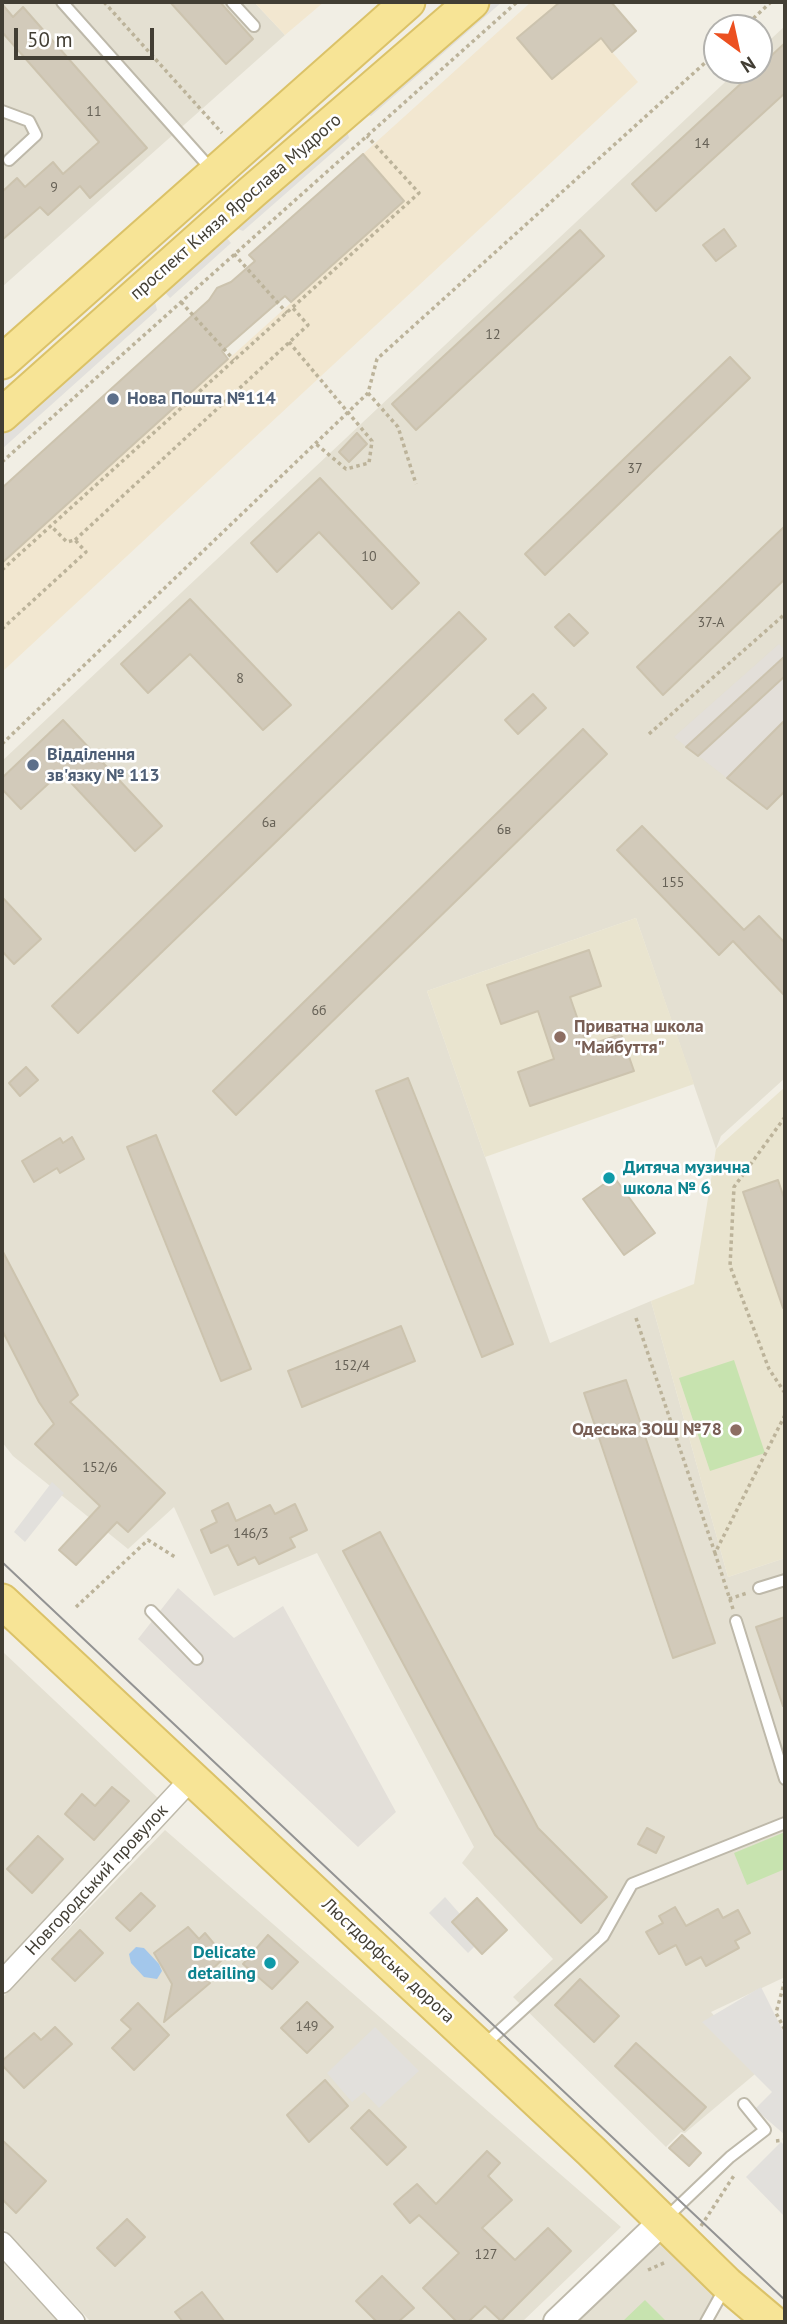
<!DOCTYPE html>
<html>
<head>
<meta charset="utf-8">
<style>
  body { margin:0 }
  #map { position:relative; width:787px; height:2324px; overflow:hidden; background:#f1eee4; font-family:"PT Sans",sans-serif }
  canvas { display:block }
  .frame { position:absolute; inset:0; border:4px solid #423e34; pointer-events:none }
  .north { position:absolute; left:703px; top:14px; width:70px; height:70px; box-sizing:border-box; background:#fff; border:2px solid #b3b2ae; border-radius:50%; rotate:147deg; font-size:19px; font-weight:700; line-height:28px; text-align:center; color:#423e34 }
  .north::after { content:''; display:block; margin:auto; width:24px; height:32px; background:#ec5020; clip-path:polygon(50% 0,100% 100%,50% 72%,0 100%) }
  .scale { position:absolute; left:14px; top:28px; width:140px; height:32px; box-sizing:border-box; border:4px solid #423e34; border-top:0; padding-left:9px; font-size:21px; line-height:24px; white-space:nowrap; color:#423e34; -webkit-text-stroke:5px #fff; paint-order:stroke }
</style>
</head>
<body>
<div id="map">
<canvas width="787" height="2324"></canvas>
<div class="frame"></div>
<div class="north">N</div>
<div class="scale">50 m</div>
</div>
<script>
const c = document.querySelector('canvas').getContext('2d');
c.lineJoin = 'round';
function paint(path, color) {
  c.fillStyle = color;
  c.fill(path, 'evenodd');
}
function toPath(rows) {
  const path = new Path2D();
  for (const r of rows) {
    path.moveTo(r[0], r[1]);
    for (let i = 2; i < r.length; i += 2) path.lineTo(r[i], r[i + 1]);
  }
  return path;
}
function trace(path, color, width, dash) {
  c.strokeStyle = color;
  c.lineWidth = width;
  c.lineCap = dash ? 'butt' : 'round';
  c.setLineDash(dash || []);
  c.stroke(path);
}
function drawText(font, color, halo, rows, align = 'center') {
  c.font = font + ' "PT Sans",sans-serif';
  c.lineWidth = 5;
  c.setLineDash([]);
  c.textBaseline = 'middle';
  c.strokeStyle = halo;
  c.fillStyle = color;
  for (const [text, x, y, turn = 0] of rows) {
    c.save();
    c.translate(x, y);
    c.rotate((+turn || 0) * Math.PI / 180);
    c.textAlign = isNaN(turn) ? turn : align;
    if (halo) c.strokeText(text, 0, 0);
    c.fillText(text, 0, 0);
    c.restore();
  }
}
const residential = toPath([
  [2,2,254,2,285,35,2,287],
  [785,26,785,1078,721,1136,716,1149,636,918,427,991,550,1343,651,1301,728,1577,785,1558,785,1977,711,2012,761,2069,685,2133,681,2132,666,2147,513,1997,553,1959,462,1863,474,1847,317,1553,214,1596,174,1507,128,1549,13,1456,2,1442,2,761,738,70,759,70,759,50],
  [2,1651,159,1799,2,1965],
  [165,1830,621,2227,522,2322,91,2322,2,2227,2,1998],
  [663,2226,725,2286,699,2322,566,2322],
  [2,2259,61,2322,2,2322]
]);
const commercial = toPath([
  [254,2,324,2,285,35],
  [531,2,569,2,638,82,2,672,2,563,404,201,363,154]
]);
const industrial = toPath([
  [779,644,785,650,785,791,767,809,674,737],
  [178,1588,234,1638,283,1606,396,1812,358,1847,138,1639]
]);
const education = toPath([
  [636,918,694,1084,485,1157,427,991],
  [785,1087,785,1558,728,1577,651,1301,694,1284,716,1149]
]);
const green = toPath([
  [734,1360,765,1453,710,1471,679,1378],
  [785,1832,785,1869,747,1885,734,1853],
  [645,2300,667,2322,622,2322]
]);
const parking = toPath([
  [481,2,502,2,371,116,358,111],
  [345,123,349,138,243,231,230,226],
  [222,232,231,243,170,298,160,287],
  [153,294,157,310,2,449,2,431],
  [52,1482,64,1493,25,1542,14,1532],
  [445,1897,460,1914,452,1922,475,1946,468,1953,429,1913],
  [761,1987,785,2035,785,2135,755,2109,772,2092,702,2022],
  [375,2027,419,2071,379,2108,364,2092,352,2102,327,2073],
  [781,2142,785,2146,785,2217,746,2177]
]);
const water = toPath([
  [136,1947,144,1948,159,1964,162,1971,157,1979,144,1977,131,1963,129,1954]
]);
const building = toPath([
  [170,2,220,2,253,39,226,64,170,2],
  [560,2,611,2,636,31,612,52,601,38,552,79,517,38,560,2],
  [2,4,13,17,23,7,147,148,90,198,80,186,48,215,40,207,2,240,2,192,17,178,25,187,53,162,63,174,99,142,2,32,2,4],
  [785,43,785,93,656,211,632,184,785,43],
  [363,154,404,201,291,302,285,296,222,351,228,359,2,563,2,488,209,300,217,288,231,282,255,261,249,255,363,154],
  [724,229,736,246,716,261,703,245,724,229],
  [580,230,604,256,416,430,392,404,580,230],
  [730,357,750,378,545,575,525,554,730,357],
  [357,433,367,444,349,462,339,452,357,433],
  [320,478,419,583,392,609,319,532,277,572,251,543,320,478],
  [785,526,785,579,663,695,637,667,785,526],
  [190,599,291,705,263,730,190,654,148,693,121,664,190,599],
  [459,612,486,639,78,1033,52,1006,459,612],
  [569,614,588,633,574,646,555,627,569,614],
  [785,656,785,676,698,756,686,747,785,656],
  [533,694,546,708,518,734,505,720,533,694],
  [63,720,162,826,135,851,61,772,21,809,2,789,2,778,63,720],
  [785,720,785,791,767,809,727,778,785,720],
  [583,729,607,754,236,1115,213,1091,583,729],
  [642,826,744,930,759,916,785,943,785,996,733,941,719,955,617,850,642,826],
  [2,897,41,939,14,964,2,951,2,897],
  [589,950,601,986,570,997,587,1046,621,1034,634,1071,530,1106,518,1072,554,1059,538,1011,501,1024,487,985,589,950],
  [26,1067,38,1080,20,1096,9,1083,26,1067],
  [408,1078,513,1344,482,1357,376,1091,408,1078],
  [156,1135,251,1369,221,1381,127,1147,156,1135],
  [72,1137,84,1159,60,1173,57,1168,34,1182,22,1161,60,1138,63,1143,72,1137],
  [614,1177,655,1233,624,1255,583,1199,614,1177],
  [778,1180,785,1201,785,1308,783,1308,743,1192,778,1180],
  [2,1250,78,1395,70,1402,165,1493,128,1532,117,1522,76,1565,59,1550,100,1506,35,1444,54,1424,39,1402,2,1330,2,1250],
  [401,1326,415,1361,302,1407,288,1371,401,1326],
  [626,1380,715,1643,673,1658,584,1393,626,1380],
  [228,1503,236,1521,270,1505,275,1514,295,1504,307,1530,290,1538,295,1547,259,1564,255,1557,238,1565,228,1545,211,1553,201,1530,217,1522,212,1511,228,1503],
  [380,1532,538,1828,607,1897,581,1923,495,1835,343,1551,380,1532],
  [785,1617,785,1705,783,1706,756,1627,785,1617],
  [112,1787,129,1801,94,1840,65,1814,82,1794,95,1806,112,1787],
  [647,1828,664,1837,656,1853,638,1844,647,1828],
  [38,1836,63,1859,32,1893,7,1869,38,1836],
  [141,1893,155,1906,130,1931,116,1918,141,1893],
  [477,1898,507,1930,482,1954,452,1922,477,1898],
  [675,1907,686,1926,718,1909,723,1918,738,1910,750,1933,735,1941,739,1948,706,1966,701,1957,686,1965,676,1945,659,1954,646,1932,663,1923,659,1916,675,1907],
  [188,1927,199,1939,205,1933,225,1957,205,1976,210,1983,164,2022,172,1984,154,1953,188,1927],
  [80,1930,103,1953,75,1981,52,1959,80,1930],
  [268,1935,298,1962,272,1989,243,1964,268,1935],
  [580,1979,619,2016,594,2042,555,2005,580,1979],
  [307,2002,333,2027,307,2053,281,2028,307,2002],
  [138,2003,169,2035,134,2070,112,2048,131,2029,121,2020,138,2003],
  [55,2027,72,2044,24,2088,2,2065,2,2061,34,2033,41,2040,55,2027],
  [636,2043,706,2107,684,2130,615,2066,636,2043],
  [325,2080,348,2106,309,2142,287,2115,325,2080],
  [369,2110,406,2147,387,2165,351,2128,369,2110],
  [682,2135,701,2153,689,2166,669,2148,682,2135],
  [2,2140,46,2181,16,2213,2,2199,2,2140],
  [487,2151,500,2163,488,2176,512,2200,482,2228,515,2260,548,2228,571,2251,501,2321,485,2306,468,2322,457,2322,423,2288,459,2253,419,2215,410,2223,394,2204,417,2184,436,2204,487,2151],
  [127,2219,145,2237,115,2266,97,2248,127,2219],
  [382,2276,414,2308,398,2322,377,2322,356,2301,382,2276],
  [202,2292,225,2322,183,2322,175,2312,202,2292]
]);
const path = toPath([
  [104,2,222,133],
  [743,28,771,2],
  [234,254,287,313],
  [181,302,234,360],
  [289,342,372,441,369,463,346,469,316,444],
  [368,393,398,427,416,484],
  [2,462,517,2],
  [75,540,308,325,292,307],
  [2,570,419,193,367,136],
  [2,629,86,552,75,540,67,542,51,526],
  [649,734,785,614],
  [2,744,368,393,377,359,717,52],
  [785,1117,734,1187,730,1266,769,1369,785,1393],
  [636,1318,715,1553],
  [729,1599,747,1593],
  [76,1607,148,1540,175,1557],
  [733,1609,715,1553,785,1415],
  [785,1980,776,2013,785,2030],
  [776,2141,785,2140],
  [701,2226,735,2174],
  [648,2270,666,2262]
]);
const service = toPath([
  [62,2,211,169],
  [232,2,254,26],
  [2,111,29,121,36,135,9,160],
  [759,1588,785,1580],
  [151,1611,197,1659],
  [736,1621,785,1779],
  [484,2045,603,1936,632,1884,785,1823],
  [666,2218,730,2157,765,2130,744,2104],
  [706,2322,726,2286]
]);
const minor = toPath([
  [2,1982,192,1778],
  [2,2243,74,2322]
]);
const tertiary = toPath([
  [557,2322,664,2220]
]);
const primary = toPath([
  [2,362,408,2],
  [2,415,252,192,472,2],
  [2,1601,591,2151,727,2284,772,2322]
]);
const tram = toPath([
  [2,1562,785,2300]
]);
const markers = [
  [113,399,7,"#5c6f8a"],
  [33,765,7,"#5c6f8a"],
  [560,1037,7,"#8d6e63"],
  [609,1178,7,"#0f9aa8"],
  [736,1430,7,"#8d6e63"],
  [270,1963,7,"#0f9aa8"]
];
const numberNames = [
  ["11",94,112],
  ["14",702,144],
  ["9",54,188],
  ["12",493,335],
  ["37",635,469],
  ["10",369,557],
  ["37-А",711,623],
  ["8",240,679],
  ["6а",269,823],
  ["6в",504,830],
  ["155",673,883],
  ["6б",319,1011],
  ["152/4",352,1366],
  ["152/6",100,1468],
  ["146/3",251,1534],
  ["149",307,2027],
  ["127",486,2255]
];
const streetNames = [
  ["проспект Князя Ярослава Мудрого",236,207,-41],
  ["Новгородський провулок",97,1880,-47],
  ["Люстдорфська дорога",388,1961,43]
];
const serviceNames = [
  ["Нова Пошта №114",127,399],
  ["Відділення",47,755],
  ["зв'язку № 113",47,776]
];
const educationNames = [
  ["Приватна школа",574,1027],
  ["\"Майбуття\"",574,1048],
  ["Одеська ЗОШ №78",722,1430,"right"]
];
const cultureNames = [
  ["Дитяча музична",623,1168],
  ["школа № 6",623,1189],
  ["Delicate",256,1953,"right"],
  ["detailing",256,1974,"right"]
];
paint(residential, '#e4e0d2');
paint(commercial, '#f2e7d0');
paint(industrial, '#e3dfd9');
paint(education, '#e9e4cf');
paint(green, '#c7e3af');
paint(parking, '#e2e0dc');
paint(water, '#a3c7eb');
paint(building, '#d2caba');
trace(building, '#ccc3ae', 2);
trace(service, '#beb9aa', 14);
trace(minor, '#beb9aa', 24);
trace(tertiary, '#beb9aa', 30);
trace(primary, '#dbc268', 37);
trace(path, '#bcb39a', 3.5, [3.5, 3.5]);
trace(service, '#fff', 10);
trace(minor, '#fff', 21);
trace(tertiary, '#fff', 26);
trace(primary, '#f7e496', 33);
trace(tram, '#939393', 2);
for (const [x, y, r, color] of markers) {
  const dot = new Path2D();
  dot.arc(x, y, r, 0, 2 * Math.PI);
  c.fillStyle = color;
  c.fill(dot);
  trace(dot, '#fff', 2.5);
}
drawText('14px', '#666156', null, numberNames);
drawText('18px', '#423e34', '#fff', streetNames);
drawText('bold 18px', '#4e5e75', '#fff', serviceNames, 'left');
drawText('bold 18px', '#785e54', '#fff', educationNames, 'left');
drawText('bold 18px', '#0d838f', '#fff', cultureNames, 'left');
</script>
</body>
</html>
